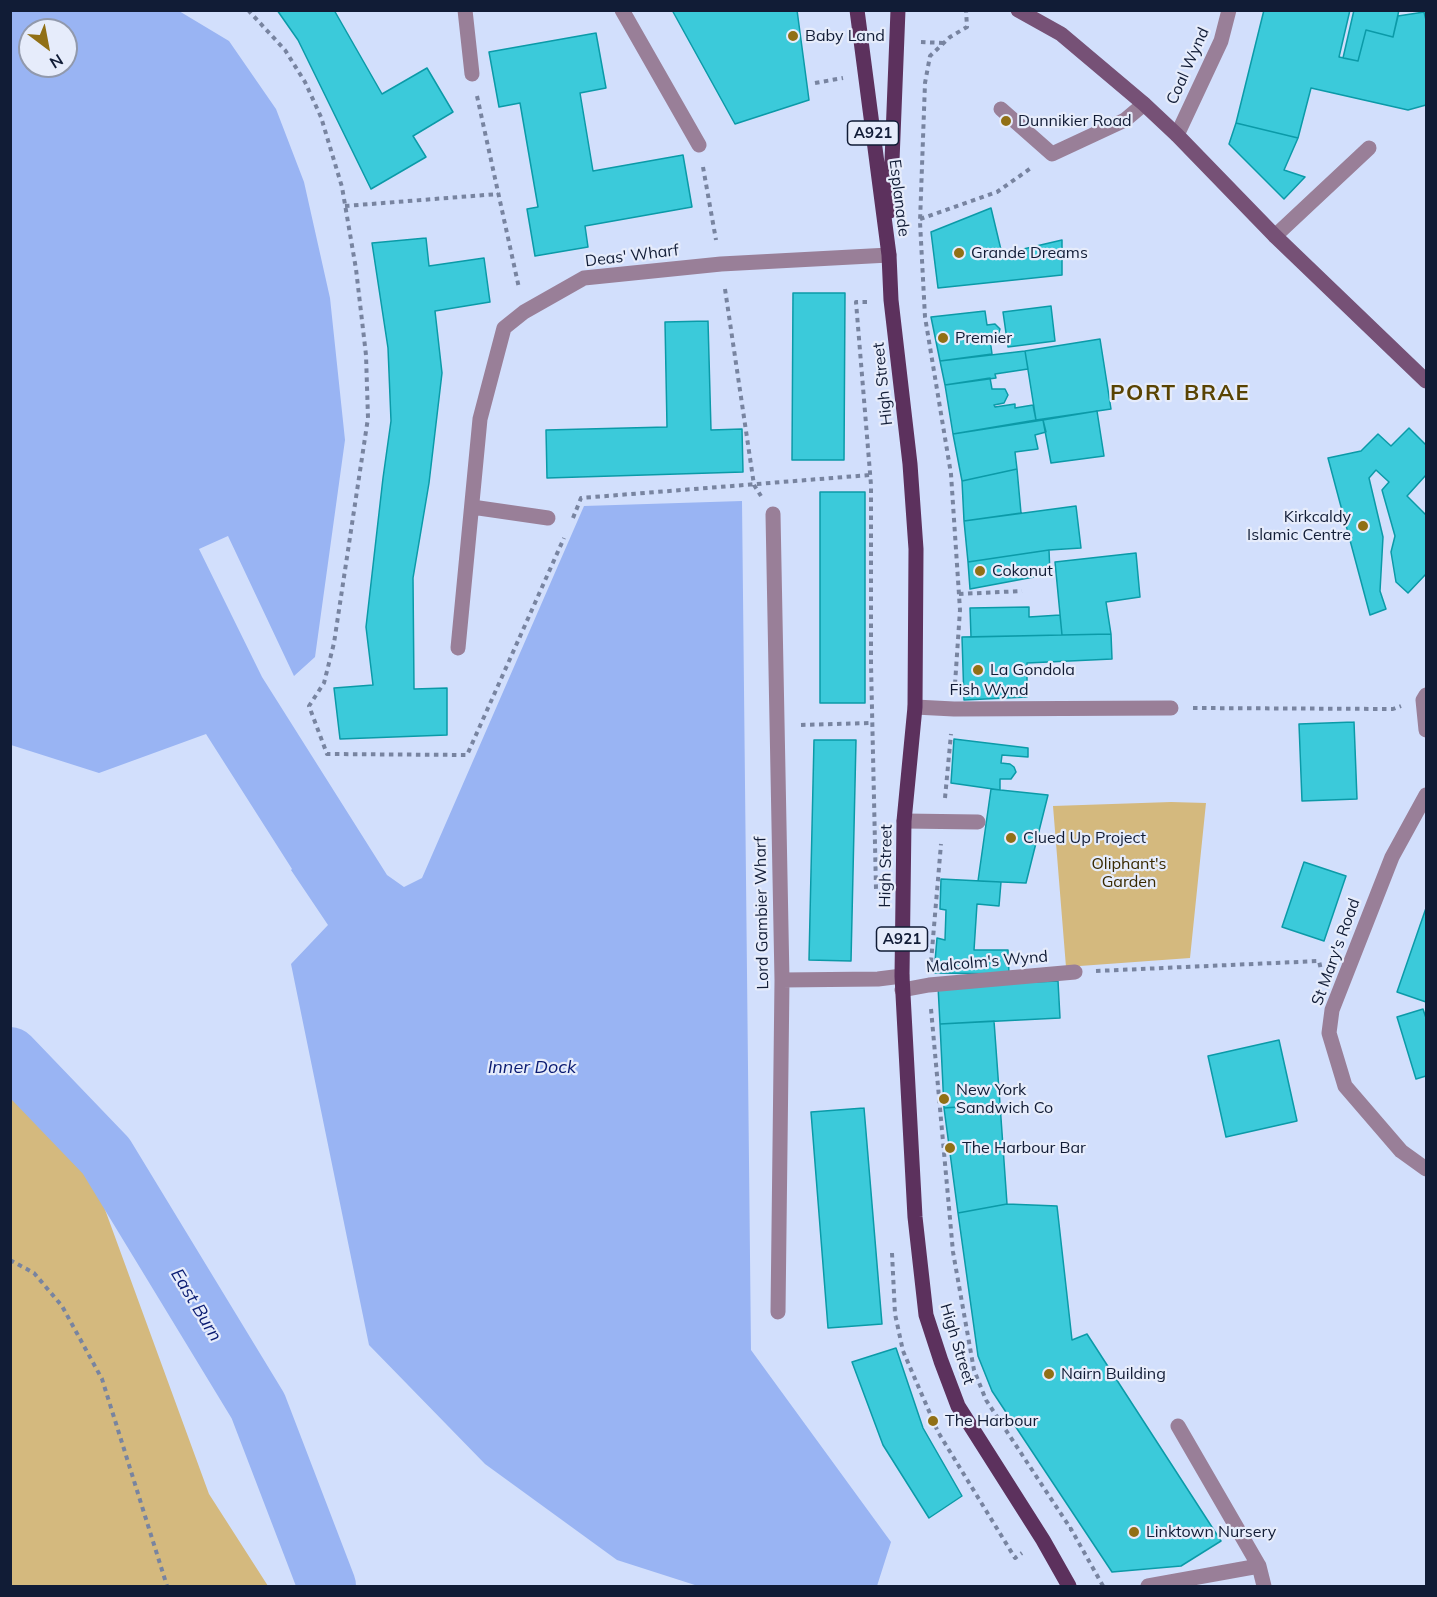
<!DOCTYPE html>
<html>
<head>
<meta charset="utf-8">
<style>
  body { margin:0 }
  #map { position:relative; width:1437px; height:1597px; overflow:hidden; background:#d2dffc; font-family:Mulish,sans-serif }
  canvas { display:block }
  .frame { position:absolute; inset:0; border:12px solid #111c36; pointer-events:none }
  .north { position:absolute; left:18px; top:18px; width:60px; height:60px; box-sizing:border-box; background:#e6ecfb; border:2px solid #9199ac; border-radius:50%; rotate:148deg; font-size:16px; font-weight:700; line-height:24px; text-align:center; color:#111c36 }
  .north::after { content:''; display:block; margin:auto; width:21px; height:27px; background:#917016; clip-path:polygon(50% 0,100% 100%,50% 72%,0 100%) }
</style>
</head>
<body>
<div id="map">
<canvas width="1437" height="1597"></canvas>
<div class="frame"></div>
<div class="north">N</div>
</div>
<script>
const c = document.querySelector('canvas').getContext('2d');
c.lineJoin = 'round';
function paint(path, color) {
  c.fillStyle = color;
  c.fill(path, 'evenodd');
}
function toPath(rows) {
  const path = new Path2D();
  for (const r of rows) {
    path.moveTo(r[0], r[1]);
    for (let i = 2; i < r.length; i += 2) path.lineTo(r[i], r[i + 1]);
  }
  return path;
}
function trace(path, color, width, dash) {
  c.strokeStyle = color;
  c.lineWidth = width;
  c.lineCap = dash ? 'butt' : 'round';
  c.setLineDash(dash || []);
  c.stroke(path);
}
function drawText(font, color, halo, rows, align = 'center') {
  c.font = font + ' Mulish,sans-serif';
  c.lineWidth = 4.5;
  c.setLineDash([]);
  c.textBaseline = 'middle';
  c.strokeStyle = halo;
  c.fillStyle = color;
  for (const [text, x, y, turn = 0] of rows) {
    c.save();
    c.translate(x, y);
    c.rotate((+turn || 0) * Math.PI / 180);
    c.textAlign = isNaN(turn) ? turn : align;
    if (halo) c.strokeText(text, 0, 0);
    c.fillText(text, 0, 0);
    c.restore();
  }
}
const green = toPath([
  [1171,802,1206,803,1190,958,1066,967,1053,806],
  [10,1089,92,1174,209,1494,268,1586,11,1586]
]);
const water = toPath([
  [11,10,179,11,229,41,276,109,304,182,330,298,345,440,315,657,294,676,228,536,199,549,262,677,387,875,404,887,422,878,584,506,742,501,751,1350,891,1542,877,1586,698,1586,617,1560,485,1464,369,1345,291,964,328,925,291,870,292,869,206,734,99,773,11,745],
  [30,30,66,30,66,66,30,66]
]);
const river = toPath([
  [10,1056,106,1156,258,1406,327,1586]
]);
const building = toPath([
  [277,10,334,10,382,94,427,68,453,112,413,136,426,157,371,189,298,40,277,10],
  [672,10,797,10,809,100,735,124,672,10],
  [1264,10,1350,10,1339,57,1358,61,1366,30,1393,37,1398,16,1424,12,1426,20,1426,105,1408,110,1311,88,1298,138,1236,123,1264,10],
  [1354,10,1399,10,1393,37,1366,30,1358,61,1343,58,1354,10],
  [596,33,606,88,580,93,593,171,683,155,692,207,585,226,588,247,535,256,527,209,538,207,520,103,499,107,489,52,596,33],
  [1236,123,1298,138,1284,170,1305,177,1284,199,1229,144,1236,123],
  [991,208,1002,254,1062,240,1062,275,938,288,931,232,991,208],
  [426,238,429,266,484,258,490,302,435,311,442,373,429,483,413,578,414,689,447,688,447,735,340,739,334,688,373,685,366,627,383,478,391,421,388,348,372,243,426,238],
  [793,293,845,293,844,460,792,460,793,293],
  [1051,306,1055,341,1008,347,1003,312,1051,306],
  [985,311,987,325,995,324,1000,329,997,338,990,339,992,354,940,361,931,317,985,311],
  [708,321,711,430,742,429,743,472,547,478,546,430,667,427,665,322,708,321],
  [1100,339,1111,409,1036,420,1025,351,1100,339],
  [1025,351,1028,369,995,374,996,378,945,385,940,361,1025,351],
  [990,378,992,389,1005,389,1008,395,1004,403,994,405,995,407,1015,404,1015,408,1033,405,1036,420,953,434,945,385,990,378],
  [1097,411,1104,456,1051,463,1043,420,1097,411],
  [1043,420,1046,432,1035,435,1038,449,1015,452,1017,469,962,481,953,434,1043,420],
  [1409,428,1426,445,1426,475,1407,496,1426,515,1426,574,1408,593,1396,582,1391,552,1395,536,1382,490,1389,482,1376,470,1369,478,1383,537,1380,591,1386,609,1370,615,1328,458,1361,451,1378,434,1391,446,1409,428],
  [1017,469,1021,513,964,521,962,481,1017,469],
  [820,492,865,492,865,703,820,703,820,492],
  [1076,506,1081,548,1049,550,968,562,964,521,1076,506],
  [1049,550,1050,574,970,589,968,562,1049,550],
  [1136,553,1140,597,1106,602,1111,634,1062,635,1055,562,1136,553],
  [1029,607,1029,617,1060,615,1062,635,971,637,970,608,1029,607],
  [1111,634,1112,659,1027,663,1027,697,964,700,962,637,1111,634],
  [1354,722,1357,799,1302,801,1299,724,1354,722],
  [954,739,1028,748,1028,757,1002,755,1001,763,1010,764,1014,767,1016,772,1011,779,1000,779,1000,790,951,783,954,739],
  [814,740,856,740,851,961,809,960,814,740],
  [991,789,1048,795,1026,883,978,881,991,789],
  [1304,862,1346,876,1324,941,1282,927,1304,862],
  [941,879,1001,882,999,906,977,904,974,950,1008,950,1009,974,934,973,937,938,945,940,946,910,940,909,941,879],
  [1426,908,1426,1002,1397,992,1426,908],
  [1058,981,1060,1018,940,1024,938,986,1058,981],
  [1423,1009,1426,1018,1426,1076,1416,1079,1397,1017,1423,1009],
  [994,1021,1000,1104,944,1108,940,1024,994,1021],
  [1279,1040,1297,1121,1226,1137,1208,1056,1279,1040],
  [1000,1104,1007,1204,958,1213,944,1108,1000,1104],
  [864,1108,882,1324,828,1328,811,1112,864,1108],
  [1007,1204,1057,1206,1072,1340,1087,1334,1221,1541,1181,1566,1112,1572,992,1391,978,1356,958,1213,1007,1204],
  [896,1348,923,1428,962,1496,929,1518,883,1445,852,1362,896,1348]
]);
const path = toPath([
  [248,10,285,50,305,82,321,117,342,187,356,269,366,355,368,418,334,643,324,683,309,706,327,754,467,755,564,538],
  [921,42,943,43],
  [815,83,843,78],
  [477,96,519,288],
  [703,167,716,240],
  [345,206,498,194],
  [920,219,997,192,1031,168],
  [725,289,754,485,761,496],
  [867,302,856,302,871,485,871,664,876,889],
  [573,518,581,498,870,475],
  [959,594,1022,591],
  [955,684,960,610,951,474,925,317,920,222,925,83,930,56,950,37,967,27,966,10],
  [1193,708,1393,709,1401,706],
  [801,725,872,723],
  [945,798,951,734],
  [931,962,941,844],
  [1096,971,1319,961,1321,970],
  [931,1009,953,1252,974,1370,986,1400,1071,1529],
  [892,1253,895,1314,903,1351,938,1432,1015,1558,1022,1553],
  [10,1260,34,1273,62,1306,102,1379,167,1586],
  [1069,1529,1071,1529,1103,1586]
]);
const lane = toPath([
  [622,10,699,145],
  [1001,109,1052,154,1125,120,1144,104],
  [1275,236,1369,148],
  [1426,695,1423,700,1426,730],
  [915,707,954,709,1171,708],
  [904,821,978,822],
  [902,990,929,985,1075,972],
  [1178,1426,1259,1566,1264,1586],
  [1148,1586,1259,1566]
]);
const street = toPath([
  [465,10,472,74],
  [1177,135,1221,41,1229,10],
  [472,507,548,518],
  [773,514,782,980,778,1312],
  [458,648,480,419,504,328,524,312,584,278,721,264,889,255],
  [1426,795,1392,857,1332,1010,1329,1033,1345,1086,1401,1151,1426,1169],
  [782,980,878,979,902,976]
]);
const secondary = toPath([
  [1018,10,1061,34,1144,104,1177,135,1275,236,1426,381]
]);
const primary = toPath([
  [857,10,889,255,891,300,910,464,916,549,915,707,904,821,902,976,915,1217,926,1315,941,1361,958,1406,1043,1540,1069,1586],
  [890,211,898,10]
]);
const markers = [
  [793,36,6,"#917016"],
  [1006,121,6,"#917016"],
  [959,253,6,"#917016"],
  [943,338,6,"#917016"],
  [1363,526,6,"#917016"],
  [980,571,6,"#917016"],
  [978,670,6,"#917016"],
  [1011,838,6,"#917016"],
  [944,1099,6,"#917016"],
  [950,1148,6,"#917016"],
  [1049,1374,6,"#917016"],
  [933,1421,6,"#917016"],
  [1134,1532,6,"#917016"]
];
const shields = [
  [873,133,51],
  [902,939,51]
];
const shieldNames = [
  ["A921",873,133],
  ["A921",902,939]
];
const poiNames = [
  ["Baby Land",805,36],
  ["Dunnikier Road",1018,121],
  ["Grande Dreams",971,253],
  ["Premier",955,338],
  ["Kirkcaldy",1351,517,"right"],
  ["Islamic Centre",1351,535,"right"],
  ["Cokonut",992,571],
  ["La Gondola",990,670],
  ["Clued Up Project",1023,838],
  ["New York",956,1090],
  ["Sandwich Co",956,1108],
  ["The Harbour Bar",962,1148],
  ["Nairn Building",1061,1374],
  ["The Harbour",945,1421],
  ["Linktown Nursery",1146,1532]
];
const streetNames = [
  ["Coal Wynd",1188,66,-66],
  ["Esplanade",899,198,83],
  ["Deas' Wharf",632,256,-7],
  ["High Street",883,384,-96],
  ["Fish Wynd",989,690],
  ["High Street",886,866,-89],
  ["Lord Gambier Wharf",762,913,-91],
  ["St Mary's Road",1336,952,-70],
  ["Malcolm's Wynd",987,962,-5],
  ["High Street",957,1344,73]
];
const parkNames = [
  ["Oliphant's",1129,864],
  ["Garden",1129,882]
];
const waterNames = [
  ["Inner Dock",532,1068],
  ["East Burn",196,1305,59]
];
const districtNames = [
  ["PORT BRAE",1180,393]
];
paint(green, '#d4b97e');
paint(water, '#99b4f3');
trace(river, '#99b4f3', 58);
paint(building, '#3bcada');
trace(building, '#0b9aa8', 1.5);
trace(path, '#7884a0', 4, [4.5, 4.5]);
trace(lane, '#997f98', 15);
trace(street, '#997f98', 15);
trace(secondary, '#765176', 15);
trace(primary, '#5c315d', 15);
for (const [x, y, r, color] of markers) {
  const dot = new Path2D();
  dot.arc(x, y, r, 0, 2 * Math.PI);
  c.fillStyle = color;
  c.fill(dot);
  trace(dot, '#e6ecfb', 2);
}
for (const [x, y, w] of shields) {
  const box = new Path2D();
  box.roundRect(x - w / 2, y - 12, w, 24, 4.5);
  c.fillStyle = '#e6ecfb';
  c.fill(box);
  trace(box, '#111c36', 1.5);
}
drawText('bold 15px', '#111c36', null, shieldNames);
drawText('16px', '#111c36', '#e6ecfb', poiNames, 'left');
drawText('16px', '#111c36', '#e6ecfb', streetNames);
drawText('16px', '#382900', '#e6ecfb', parkNames);
drawText('italic 18px', '#0a1b72', '#e6ecfb', waterNames);
c.letterSpacing = '1.5px';
drawText('bold 22px', '#594302', '#e6ecfb', districtNames);
c.letterSpacing = '0px';
</script>
</body>
</html>
